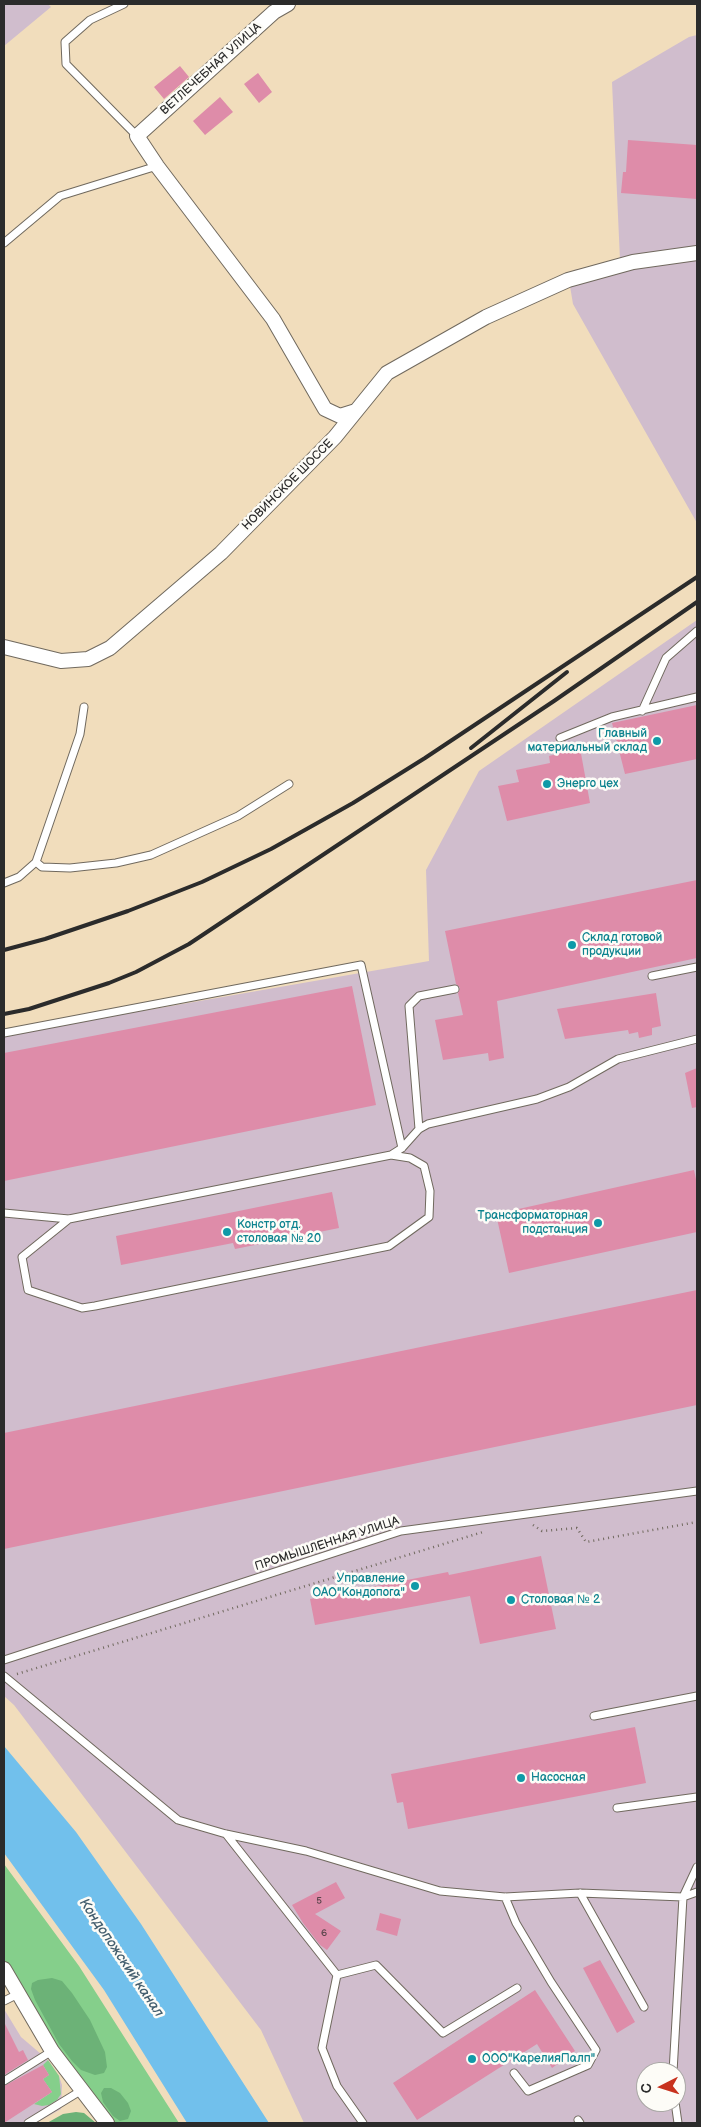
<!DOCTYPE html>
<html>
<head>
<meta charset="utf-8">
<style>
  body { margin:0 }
  #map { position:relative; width:701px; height:2127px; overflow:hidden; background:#f1ddbc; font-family:"Balsamiq Sans",sans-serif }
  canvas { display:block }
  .frame { position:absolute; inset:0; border:5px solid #2b2b2b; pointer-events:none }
  .north { position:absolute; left:636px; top:2062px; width:50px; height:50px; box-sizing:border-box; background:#fdfcf7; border:1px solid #a9a8a5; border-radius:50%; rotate:265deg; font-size:14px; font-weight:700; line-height:20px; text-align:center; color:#2b2b2b }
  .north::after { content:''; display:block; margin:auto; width:18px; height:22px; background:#c8321e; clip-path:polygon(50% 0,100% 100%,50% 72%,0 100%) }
</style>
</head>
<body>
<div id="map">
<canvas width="701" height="2127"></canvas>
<div class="frame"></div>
<div class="north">С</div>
</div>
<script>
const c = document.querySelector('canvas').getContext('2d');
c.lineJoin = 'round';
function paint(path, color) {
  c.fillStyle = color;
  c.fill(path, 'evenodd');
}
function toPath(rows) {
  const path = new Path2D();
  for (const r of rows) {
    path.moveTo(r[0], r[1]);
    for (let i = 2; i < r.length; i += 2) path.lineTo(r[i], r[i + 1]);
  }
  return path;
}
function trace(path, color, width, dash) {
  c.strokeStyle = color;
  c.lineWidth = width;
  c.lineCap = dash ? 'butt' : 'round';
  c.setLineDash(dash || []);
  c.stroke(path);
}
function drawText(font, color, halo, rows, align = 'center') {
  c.font = font + ' "Balsamiq Sans",sans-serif';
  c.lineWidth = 5;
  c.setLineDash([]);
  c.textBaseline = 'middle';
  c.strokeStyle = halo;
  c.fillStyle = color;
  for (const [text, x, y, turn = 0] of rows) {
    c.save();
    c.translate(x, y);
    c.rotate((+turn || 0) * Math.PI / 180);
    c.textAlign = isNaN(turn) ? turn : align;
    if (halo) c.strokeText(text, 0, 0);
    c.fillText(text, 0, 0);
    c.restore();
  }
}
const industrial = toPath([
  [4,4,48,4,51,7,4,46],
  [697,35,697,523,573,304,568,274,574,270,620,260,612,82,689,37],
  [697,620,697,2123,304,2123,261,2030,14,1705,4,1696,4,1031,125,1014,429,961,426,870,479,771],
  [646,2072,676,2072,676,2102,646,2102],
  [4,2009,21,2037,48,2060,59,2076,62,2085,61,2109,36,2123,4,2123]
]);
const green = toPath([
  [4,1864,79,1966,179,2123,113,2123,70,2068,37,2018,4,1959],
  [48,2060,59,2076,61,2094,57,2100,49,2105,42,2106,34,2104,52,2092,43,2079,49,2075,43,2065]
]);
const forest = toPath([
  [52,1978,62,1981,72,1993,90,2020,105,2052,107,2067,104,2073,95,2075,81,2070,72,2061,59,2044,35,2000,31,1989,32,1983,38,1980],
  [104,2088,111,2088,120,2093,128,2103,131,2111,128,2119,120,2121,113,2116,103,2102,101,2093],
  [76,2112,84,2113,96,2123,47,2123,63,2114]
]);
const water = toPath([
  [4,1746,76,1832,141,1924,269,2123,187,2123,104,1990,4,1853]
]);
const building = toPath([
  [180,66,189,77,164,99,154,87],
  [258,73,272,92,259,103,244,84],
  [220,97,233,112,205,135,193,121],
  [628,140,697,145,697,199,621,193,623,172,626,172],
  [697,705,697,759,625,774,612,723],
  [580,748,590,803,507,821,498,786,519,782,516,770,550,763,549,756],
  [697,880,697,958,497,1001,504,1058,489,1061,488,1053,443,1060,435,1020,463,1015,458,993,460,988,456,984,445,931],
  [352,986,376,1105,4,1181,4,1053],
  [656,993,661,1026,652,1028,652,1035,639,1038,638,1032,629,1034,628,1030,565,1039,557,1009],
  [697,1068,697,1107,692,1108,685,1073],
  [694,1170,697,1184,697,1232,509,1273,496,1214],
  [332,1192,339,1228,235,1249,233,1243,121,1265,116,1236],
  [697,1290,697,1405,4,1549,4,1433],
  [541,1556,556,1629,480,1644,470,1596,315,1625,310,1599,448,1572,449,1575],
  [635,1727,646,1783,408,1829,403,1802,397,1803,391,1774],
  [336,1882,345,1898,315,1914,341,1931,327,1950,320,1945,303,1923,292,1905],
  [380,1913,401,1919,397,1936,376,1930],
  [600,1960,635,2022,617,2033,583,1968],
  [535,1990,575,2051,552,2068,537,2044,417,2120,393,2083],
  [4,2022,19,2052,23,2050,28,2060,4,2075],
  [43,2065,49,2075,43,2079,52,2092,4,2123,4,2086]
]);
const path = toPath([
  [533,1525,542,1531,577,1528,586,1542,697,1522],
  [17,1674,483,1532]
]);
const service = toPath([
  [124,4,90,20,65,42,66,64,137,136],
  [4,243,60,196,157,166],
  [84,707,80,734,36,862,42,867,70,868,116,863,151,855,238,816,289,784],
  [642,711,666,658,697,631],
  [560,738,612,717,697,697],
  [4,883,19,877,36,862],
  [652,976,697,967],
  [4,1033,361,965,402,1148],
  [419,1129,409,1006,419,996,455,989],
  [4,1213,69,1219,391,1155,402,1148,419,1129,428,1124,537,1099,569,1087,618,1059,697,1039],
  [69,1219,22,1257,28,1290,82,1308,95,1306,389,1246,429,1217,430,1191,424,1166,410,1158,391,1155],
  [4,1660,401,1531,697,1491],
  [4,1676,178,1820,226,1834,306,1851,440,1891,505,1897,580,1893,683,1897,697,1892],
  [594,1716,697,1696],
  [617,1808,697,1797],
  [226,1834,337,1975,376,1965,443,2033,517,1988],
  [580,1893,644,2007],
  [505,1897,516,1923,551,1982,596,2050,588,2065,528,2091,514,2073],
  [337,1975,322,2048,337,2086,363,2123],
  [4,2001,18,1994],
  [673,2072,683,1897,697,1867],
  [4,2081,52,2051],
  [675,2102,678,2123],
  [578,2120,580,2123],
  [28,2123,82,2090]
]);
const minor = toPath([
  [288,4,274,12,137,136,157,166,273,319,325,409,340,416,356,411],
  [4,647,61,661,88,659,110,648,221,553,335,437,387,373,486,317,568,280,633,262,697,253],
  [4,1969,52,2051,107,2123]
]);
const rail = toPath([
  [471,748,567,672],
  [4,950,45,939,128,911,202,882,271,849,353,803,425,758,697,577],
  [4,1014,29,1009,109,983,136,972,189,944,554,701,697,602]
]);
const markers = [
  [657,741,5,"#0f9aa8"],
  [547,784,5,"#0f9aa8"],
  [572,945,5,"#0f9aa8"],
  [598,1223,5,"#0f9aa8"],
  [227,1232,5,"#0f9aa8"],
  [415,1586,5,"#0f9aa8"],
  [511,1600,5,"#0f9aa8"],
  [521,1778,5,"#0f9aa8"],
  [472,2059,5,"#0f9aa8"]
];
const numberNames = [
  ["5",319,1901],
  ["6",324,1933]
];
const streetNames = [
  ["ВЕТЛЕЧЕБНАЯ УЛИЦА",211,69,-42],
  ["НОВИНСКОЕ ШОССЕ",288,485,-45],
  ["ПРОМЫШЛЕННАЯ УЛИЦА",327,1544,-18]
];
const cultureNames = [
  ["Главный",647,734,"right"],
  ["материальный склад",647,748,"right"],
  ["Энерго цех",557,784],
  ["Склад готовой",582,938],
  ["продукции",582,952],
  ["Трансформаторная",588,1216,"right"],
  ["подстанция",588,1230,"right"],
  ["Констр отд.",237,1225],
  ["столовая № 20",237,1239],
  ["Управление",405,1579,"right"],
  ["ОАО\"Кондопога\"",405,1593,"right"],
  ["Столовая № 2",521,1600],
  ["Насосная",531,1778],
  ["ООО\"КарелияПалп\"",482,2059]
];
const waterNames = [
  ["Кондопожский канал",121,1958,56]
];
paint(industrial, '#d0bdcd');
paint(green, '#85cf8b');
paint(forest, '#6cb277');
paint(water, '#71c0ec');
paint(building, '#de8ca9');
trace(service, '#70695e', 9);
trace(minor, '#70695e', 16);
trace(path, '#70695e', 2.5, [1, 4]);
trace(service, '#fff', 7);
trace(minor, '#fff', 14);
trace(rail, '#2b2b2b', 4);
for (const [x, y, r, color] of markers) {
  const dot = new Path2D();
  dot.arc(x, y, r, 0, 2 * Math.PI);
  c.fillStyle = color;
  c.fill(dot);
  trace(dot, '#fdfcf7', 2);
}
drawText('10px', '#58434a', null, numberNames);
drawText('12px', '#2b2b2b', '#fdfcf7', streetNames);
drawText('12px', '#0d838f', '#fdfcf7', cultureNames, 'left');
drawText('italic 14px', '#445f6f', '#fdfcf7', waterNames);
</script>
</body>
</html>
